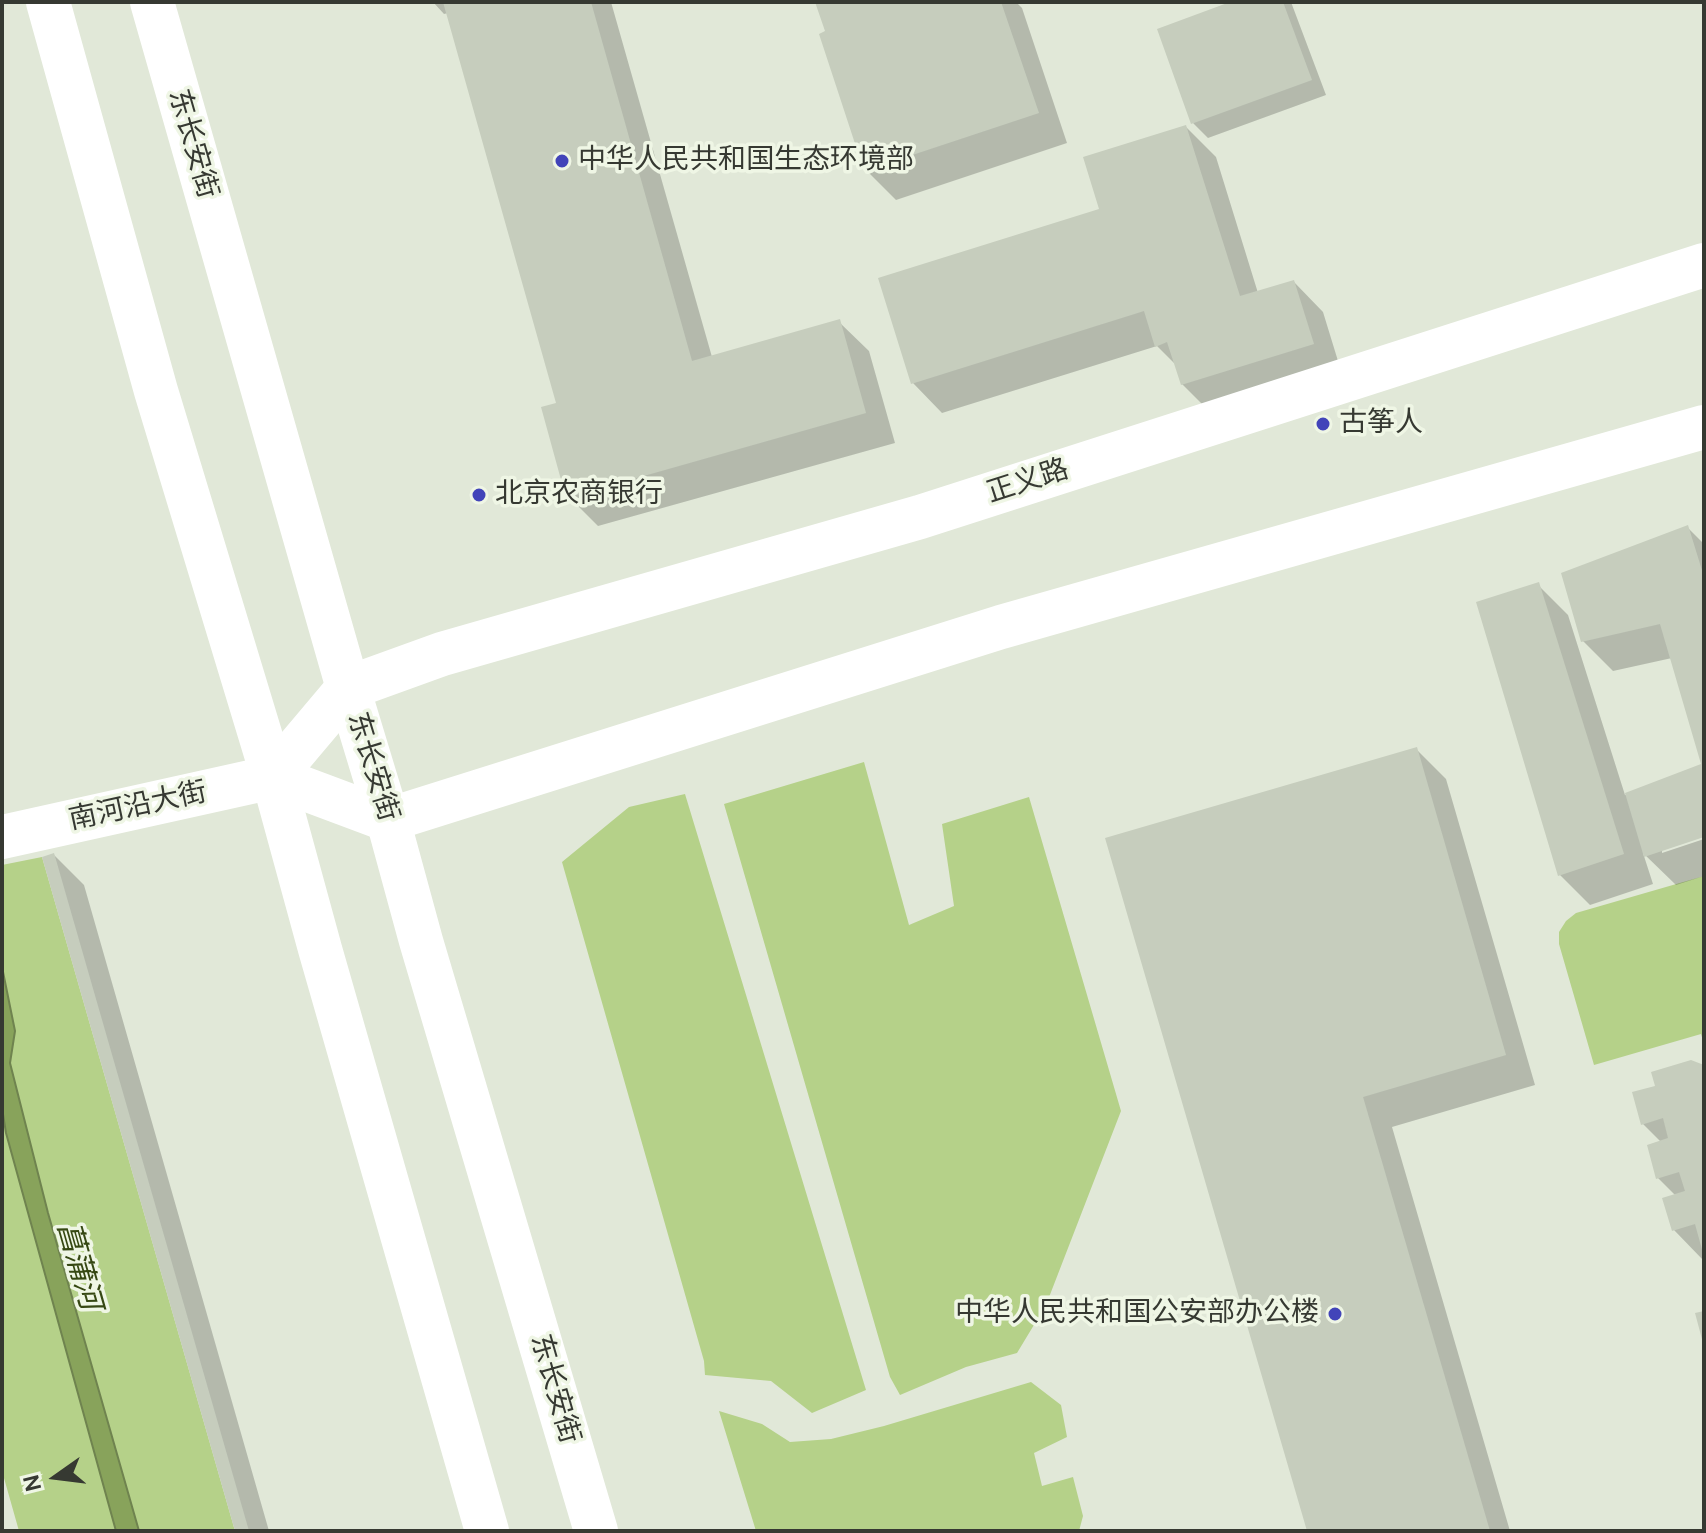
<!DOCTYPE html>
<meta charset="utf-8">
<style>
body{margin:0}
#map{position:relative;width:1706px;height:1533px;overflow:hidden;background:#e1e8d8;font-family:"DM Sans",sans-serif}
canvas{display:block}
.frame{position:absolute;inset:0;border:4px solid #363932;pointer-events:none}
.north{position:absolute;left:16px;top:1437px;width:80px;height:80px;-webkit-text-stroke:6px #eff6e5;paint-order:stroke;rotate:256deg;font-size:22px;font-weight:700;line-height:32px;text-align:center;color:#363932}
.north::after{content:'';display:block;margin:auto;width:28px;height:36px;background:#363932;clip-path:polygon(50% 0,100% 100%,50% 72%,0 100%)}
</style>
<div id="map">
<canvas width="1706" height="1533"></canvas>
<div class="frame"></div>
<div class="north">N</div>
</div>
<script>
const g = document.querySelector('canvas').getContext('2d');
g.lineJoin = 'round';
function paint(path, color) { g.fillStyle = color; g.fill(path, 'evenodd'); }
const toPath = rows => new Path2D(rows.map(r => 'M' + r).join(''));
function strokePath(path, color, width, dash) { g.strokeStyle = color; g.lineWidth = width; g.lineCap = dash ? 'butt' : 'round'; g.setLineDash(dash || []); g.stroke(path); }
function label(font, color, halo, rows, align = 'center') {
  g.font = font + ' "DM Sans","Noto Sans SC",sans-serif'; g.lineWidth = 7; g.setLineDash([]); g.textBaseline = 'middle'; g.strokeStyle = halo; g.fillStyle = color; for (const [text, x, y, turn = 0] of rows) {
    g.save(); g.translate(x, y); g.rotate((+turn || 0) * Math.PI / 180); g.textAlign = isNaN(turn) ? turn : align; if (halo) g.strokeText(text, 0, 0); g.fillText(text, 0, 0); g.restore();
  }
}
paint(toPath([
 [864,762,909,925,954,906,942,824,1029,797,1121,1111,1046,1305,1017,1353,966,1367,900,1395,890,1377,724,804],
 [685,794,866,1390,812,1413,771,1381,705,1375,704,1361,562,862,629,807],
 [42,857,235,1531,19,1531,2,1471,2,865],
 [1704,876,1704,1044,1701,1034,1594,1065,1559,944,1559,932,1566,921,1576,913],
 [1031,1382,1061,1405,1067,1437,1034,1453,1042,1486,1073,1477,1083,1516,1079,1531,756,1531,719,1411,762,1424,790,1442,831,1439,884,1426]
]), '#b5d189');
const water = toPath([
 [2,967,15,1031,10,1063,48,1213,139,1531,116,1531,6,1133,2,1108,2,967]
]);
paint(water, '#88a35b');
strokePath(water, '#6f834f', 2);
paint(toPath([
 [433,2,611,2,712,357,839,322,869,351,895,443,598,526,568,496,559,404,448,13,444,14],
 [817,2,1016,2,1022,8,1067,143,896,200,866,170],
 [1236,2,1291,2,1326,95,1208,138,1193,123],
 [1186,127,1216,157,1258,293,1294,282,1323,312,1342,374,1212,414,1182,384,1176,365,1157,346,942,413,913,383,1102,211],
 [1687,527,1704,544,1704,835,1662,849,1662,853,1704,839,1704,876,1676,885,1643,853,1653,884,1590,905,1560,875,1538,585,1568,615,1625,795,1703,765,1672,658,1613,671,1583,641],
 [1416,749,1446,779,1535,1085,1392,1127,1510,1531,1309,1531,1108,840],
 [54,855,84,885,269,1531,238,1531],
 [1691,1062,1704,1068,1703,1260,1674,1230,1676,1196,1658,1178,1661,1142,1643,1124,1657,1087]
]), '#0003');
paint(toPath([
 [443,2,591,2,692,361,840,319,866,413,566,498,541,407,556,403],
 [815,2,1001,2,1039,113,864,171,819,34,825,31],
 [1230,2,1283,2,1312,80,1191,124,1157,29],
 [1186,125,1240,296,1294,280,1314,344,1181,385,1167,342,1155,347,1144,311,911,384,878,278,1099,209,1083,157],
 [1688,525,1704,577,1704,837,1644,857,1625,793,1701,764,1660,624,1581,642,1561,573],
 [1539,582,1624,854,1558,876,1476,602],
 [1417,747,1506,1055,1363,1097,1490,1531,1307,1531,1105,838],
 [54,853,249,1531,235,1531,42,857],
 [1691,1060,1704,1065,1703,1253,1695,1224,1672,1231,1662,1198,1685,1191,1679,1172,1656,1179,1647,1145,1668,1138,1663,1118,1641,1125,1632,1092,1655,1086,1651,1072],
 [1704,1311,1704,1343,1703,1343,1695,1313]
]), '#c6cdbd');
strokePath(toPath([
 [1704,265,920,517,442,654,348,688,273,777,388,820,1001,627,1704,427]
]), '#fff', 44);
strokePath(toPath([
 [348,688,388,820],
 [2,837,273,777]
]), '#fff', 44);
strokePath(toPath([
 [48,2,156,391,273,777,320,949,487,1531],
 [152,2,348,688],
 [388,820,421,941,596,1531]
]), '#fff', 44);
for (const [x, y, r, color] of [
 [562,161,8,"#4244b9"],
 [1323,424,8,"#4244b9"],
 [479,495,8,"#4244b9"],
 [1335,1314,8,"#4244b9"]
]) { const dot = new Path2D(); dot.arc(x, y, r, 0, 2 * Math.PI); g.fillStyle = color; g.fill(dot); strokePath(dot, '#eff6e5', 3); }
label('28px', '#363932', '#eff6e5', [
 ["东长安街",192,144,74],
 ["正义路",1028,482,-18],
 ["东长安街",372,767,73],
 ["南河沿大街",138,807,-12],
 ["东长安街",554,1389,74]
]);
label('28px', '#363932', '#eff6e5', [
 ["中华人民共和国生态环境部",578,161],
 ["古筝人",1339,424],
 ["北京农商银行",495,495],
 ["中华人民共和国公安部办公楼",1319,1314,"right"]
], 'left');
label('italic 30px', '#364813', '#eff6e5', [
 ["菖蒲河",78,1266,74]
]);
</script>
